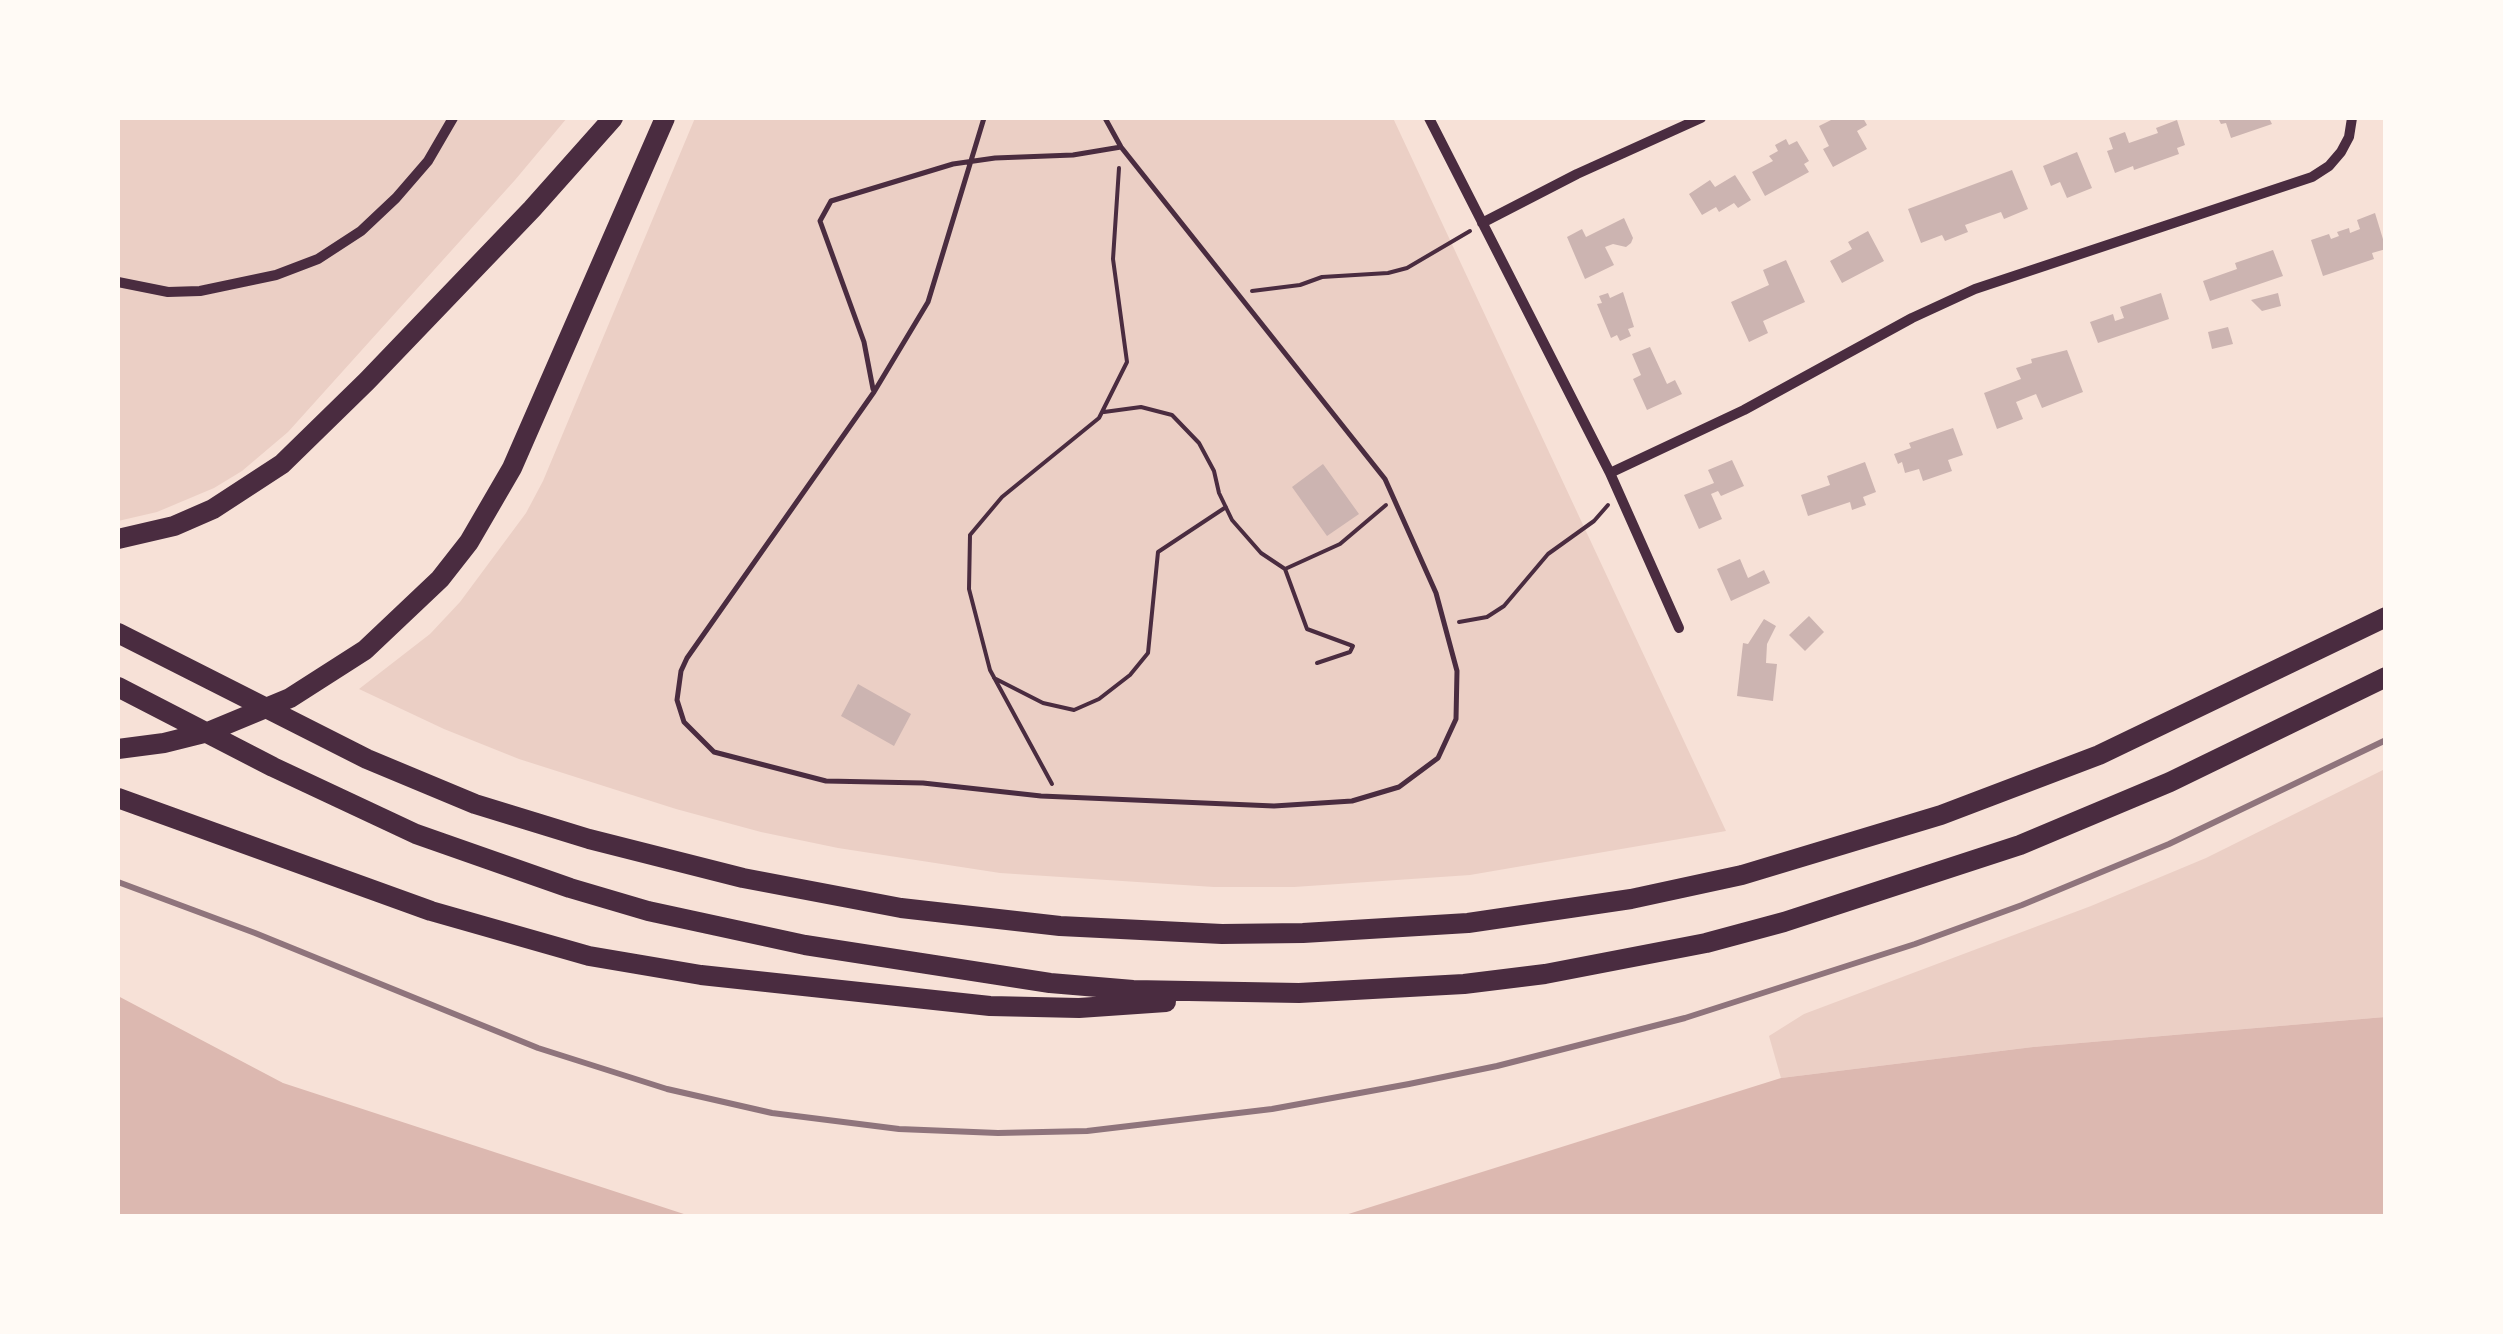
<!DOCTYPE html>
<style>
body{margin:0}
#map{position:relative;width:2503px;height:1334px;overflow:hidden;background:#f7e1d7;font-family:"Open Sans",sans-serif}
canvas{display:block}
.frame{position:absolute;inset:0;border:120px solid #fffaf5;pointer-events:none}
</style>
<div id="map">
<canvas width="2503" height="1334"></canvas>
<div class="frame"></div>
</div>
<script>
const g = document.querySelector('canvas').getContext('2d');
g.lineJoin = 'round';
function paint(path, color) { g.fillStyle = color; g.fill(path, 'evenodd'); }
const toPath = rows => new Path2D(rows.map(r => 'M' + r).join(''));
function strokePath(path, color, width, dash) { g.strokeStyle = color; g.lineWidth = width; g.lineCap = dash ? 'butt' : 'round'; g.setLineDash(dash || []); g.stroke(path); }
paint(toPath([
 [118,118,567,118,515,180,288,432,242,471,214,488,157,512,118,521],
 [695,118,1393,118,1726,831,1470,875,1294,887,1214,887,1000,873,838,848,761,832,676,809,519,759,444,729,359,689,430,634,460,602,526,513,543,481],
 [2385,769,2385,1017,2033,1047,1781,1078,1769,1036,1804,1014,2091,906,2206,858]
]), '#ebcfc5');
paint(toPath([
 [118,996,283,1083,690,1216,118,1216],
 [2385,1017,2385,1216,1342,1216,1781,1078,2033,1047]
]), '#dcb8b0');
paint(toPath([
 [1835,118,1863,118,1867,125,1857,131,1867,149,1833,167,1823,149,1829,146,1819,126],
 [2218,118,2269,118,2272,124,2231,138,2226,123,2221,124],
 [2177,120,2185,145,2177,148,2179,154,2134,170,2133,166,2115,173,2107,151,2113,149,2109,138,2125,132,2129,143,2158,133,2156,128],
 [1786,139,1789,145,1797,141,1809,161,1804,164,1809,172,1765,196,1752,172,1773,161,1769,156,1778,151,1775,145],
 [2077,152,2092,188,2067,198,2060,182,2051,186,2043,166],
 [2012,170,2028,209,2004,219,2001,212,1965,225,1968,232,1945,241,1942,235,1921,243,1908,209],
 [1735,175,1751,200,1738,208,1734,203,1719,212,1716,207,1702,215,1689,194,1710,180,1715,187],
 [2375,213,2386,249,2372,253,2374,259,2323,276,2311,240,2329,234,2331,239,2339,236,2337,232,2349,228,2350,233,2360,229,2357,220],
 [1624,218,1633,238,1631,243,1626,247,1613,244,1605,247,1614,265,1585,279,1567,237,1582,229,1586,237],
 [1868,231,1884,261,1842,283,1830,261,1852,249,1848,242],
 [2273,250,2283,276,2210,301,2203,281,2237,269,2235,263],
 [1786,260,1805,302,1763,321,1768,333,1749,342,1731,302,1769,285,1763,270],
 [1623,292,1634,327,1628,329,1631,336,1620,341,1617,335,1611,338,1597,304,1602,303,1599,296,1608,293,1610,298],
 [2161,293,2169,319,2098,343,2090,322,2113,314,2115,321,2124,318,2120,307],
 [2278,293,2281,306,2262,311,2251,300],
 [2228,327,2233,344,2212,349,2208,332],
 [1650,347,1667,384,1675,380,1682,394,1647,410,1633,379,1641,375,1632,354],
 [2067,350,2083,392,2042,408,2036,394,2016,402,2023,419,1997,429,1984,393,2021,379,2016,368,2032,363,2031,359],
 [1953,428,1963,455,1948,460,1952,471,1923,481,1919,469,1905,473,1902,462,1898,464,1894,454,1911,448,1909,443],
 [1732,460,1744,486,1721,496,1718,491,1711,494,1722,519,1699,529,1684,495,1714,483,1708,470],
 [1865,462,1876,492,1863,497,1866,505,1852,510,1850,502,1808,516,1801,495,1830,485,1827,476],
 [1323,464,1359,514,1327,536,1292,487],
 [1740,559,1748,578,1764,570,1770,583,1731,601,1717,569],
 [1809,616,1824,632,1805,651,1789,635],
 [1764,619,1776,626,1767,644,1766,663,1777,664,1773,701,1737,696,1743,643,1748,644],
 [858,684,911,714,894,746,841,716]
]), '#ccb4b1');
strokePath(toPath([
 [1252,291,1300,285,1322,277,1388,273,1407,268,1470,231],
 [1104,412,1141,407,1172,415,1199,443,1214,471,1219,493,1232,520,1261,553,1285,569],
 [1459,622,1487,617,1504,606,1548,554,1594,521,1608,505],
 [1317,663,1350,652,1353,646,1307,629,1285,569,1340,544,1386,505],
 [994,678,1043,703,1074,710,1099,699,1130,675,1148,653,1158,552,1226,507],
 [1052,784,990,670,969,589,970,535,1002,497,1099,418,1127,362,1113,259,1119,168]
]), '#4a2c40', 4);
strokePath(toPath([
 [984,118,928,302,874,392,687,658,681,671,677,700,684,722,714,752,826,781,923,783,1041,796,1274,806,1352,801,1399,787,1438,758,1456,719,1457,671,1436,593,1385,479,1121,147,1105,118],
 [873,389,864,342,820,221,831,201,953,164,995,158,1073,155,1121,147]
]), '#4a2c40', 5);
strokePath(toPath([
 [1429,118,1610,473,1679,628],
 [1482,223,1577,174,1701,118],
 [118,282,168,292,200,291,276,275,318,259,361,231,396,198,428,161,453,118],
 [1610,473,1744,410,1912,318,1975,289,2312,177,2329,166,2341,152,2349,137,2352,118]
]), '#4a2c40', 10);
strokePath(toPath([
 [118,539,174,526,213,509,282,464,367,381,532,209,613,118],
 [118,633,367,759,475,804,589,839,743,878,901,908,1060,926,1222,934,1303,933,1468,923,1631,899,1742,875,1941,815,2099,755,2386,617],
 [118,687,273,767,416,834,570,888,648,911,805,945,1050,983,1133,990,1299,993,1464,984,1545,974,1706,943,1784,922,2020,845,2170,782,2386,677],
 [118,749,164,743,208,732,290,698,365,650,440,579,469,542,512,468,665,118],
 [118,798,431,911,589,956,701,975,990,1006,1079,1008,1166,1002]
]), '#4a2c40', 20);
strokePath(toPath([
 [118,882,255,933,538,1048,667,1089,772,1113,899,1129,998,1133,1087,1131,1272,1109,1409,1084,1497,1066,1685,1018,1915,944,2022,905,2169,844,2386,740]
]), '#8f747c', 6);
</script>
